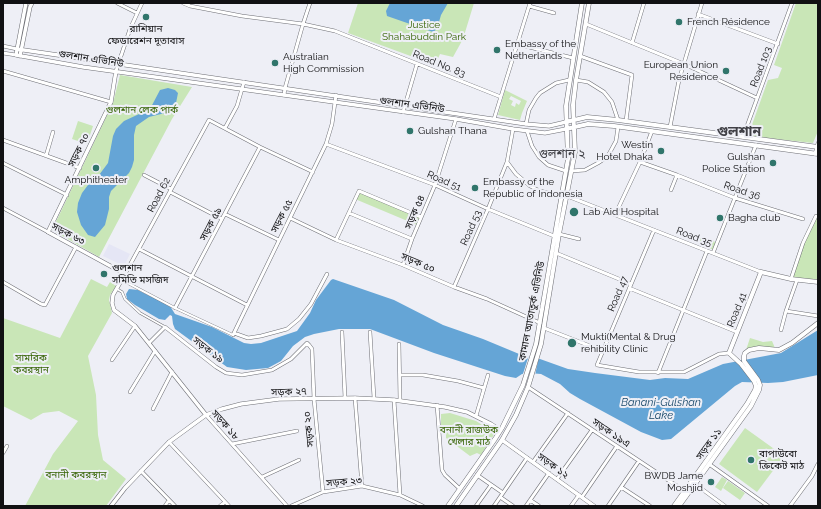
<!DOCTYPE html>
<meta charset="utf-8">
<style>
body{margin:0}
#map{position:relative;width:821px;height:509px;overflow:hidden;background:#eeeff6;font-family:Raleway,sans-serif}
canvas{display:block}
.frame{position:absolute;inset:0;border:4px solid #111113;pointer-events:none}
</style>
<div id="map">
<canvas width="821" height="509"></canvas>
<div class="frame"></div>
</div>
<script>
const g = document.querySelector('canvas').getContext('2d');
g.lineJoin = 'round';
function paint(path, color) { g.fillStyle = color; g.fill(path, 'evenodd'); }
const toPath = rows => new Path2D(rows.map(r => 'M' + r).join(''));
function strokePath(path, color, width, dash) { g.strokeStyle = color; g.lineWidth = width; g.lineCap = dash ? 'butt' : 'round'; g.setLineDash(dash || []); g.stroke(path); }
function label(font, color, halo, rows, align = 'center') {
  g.font = font + ' Raleway,"Noto Sans Bengali",sans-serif'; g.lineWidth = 4; g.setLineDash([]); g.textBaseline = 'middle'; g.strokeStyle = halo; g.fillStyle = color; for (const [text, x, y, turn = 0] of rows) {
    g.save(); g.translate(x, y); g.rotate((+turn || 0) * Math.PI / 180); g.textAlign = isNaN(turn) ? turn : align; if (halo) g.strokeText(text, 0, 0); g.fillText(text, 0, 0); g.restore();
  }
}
paint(toPath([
 [109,244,130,254,124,266,103,256]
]), '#e5e6f5');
paint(toPath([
 [358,3,474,3,463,39,453,57,440,54,435,65,348,33],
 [796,3,818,3,818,131,813,143,748,136,768,80,778,78,782,68,774,65],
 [120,75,192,87,172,119,99,257,52,230,113,103],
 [505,90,527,101,522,113,520,120,498,115],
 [511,96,521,101,519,105,516,103,515,107,511,105,513,101,509,99],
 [78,121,93,126,87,144,72,139],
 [359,191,421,217,417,225,355,199],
 [818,214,818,283,791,280,804,243],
 [700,238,709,238,714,241,716,244,714,250,700,245],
 [91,279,107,287,110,282,116,286,110,295,109,300,112,313,88,356,96,395,98,435,103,460,126,479,106,506,25,506,53,454,78,421,59,411,43,413,31,420,3,406,3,318,60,338],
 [750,338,763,342,772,341,775,348,759,347,745,353],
 [450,413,476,421,495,433,481,455,477,453,470,456,446,438,446,432,441,433,441,414],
 [745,428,784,456,757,492,719,464],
 [722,477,727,480,721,491,715,487],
 [728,481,745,493,740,500,723,488]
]), '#c9e6b7');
paint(toPath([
 [390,3,448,3,441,15,437,29,433,32,387,16,386,11],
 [168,88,175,90,178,93,176,103,170,110,165,113,149,117,136,126,134,135,134,160,132,167,129,173,111,191,109,197,109,209,105,225,95,237,88,235,81,225,77,212,78,203,82,193,91,181,99,175,108,163,113,136,116,129,124,121,150,109,160,90],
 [333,279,394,300,443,325,483,339,524,356,540,359,568,369,595,373,650,380,665,378,688,379,723,364,781,353,818,330,818,375,783,382,768,383,742,382,735,386,671,439,662,440,641,432,580,399,570,393,560,384,541,374,529,373,522,374,516,378,505,376,434,353,370,329,339,329,314,334,305,337,293,346,281,361,268,368,246,370,227,367,175,329,173,324,172,316,170,315,165,320,159,319,135,305,127,299,126,294,129,289,138,290,170,306,175,314,212,327,244,343,251,344,261,343,297,331,310,313,316,300,331,280]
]), '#65a5d6');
paint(toPath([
 [529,355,539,357,535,375,522,377]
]), '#eeeff6');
const pedestrian = toPath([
 [122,280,175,308,233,335],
 [117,289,122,292,125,299,140,313,165,327]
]);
const minor = toPath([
 [117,3,137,13],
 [183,3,190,6,242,16,303,24,335,31,501,97],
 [529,6,554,13],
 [698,14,778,44],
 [586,24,684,64,757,98],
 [632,43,644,3],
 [517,44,573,58],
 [3,46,17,49],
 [3,53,16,55],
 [580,56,632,75,626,121],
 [3,71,111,102],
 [116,71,130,29,142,3],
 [576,80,588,82,604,92,612,102,618,120],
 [284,95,285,88,303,24,310,3],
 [403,112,417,64],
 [494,119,530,3],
 [526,124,529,110,536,98,540,93,556,83,569,80],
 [670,127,679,80,702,3],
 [225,128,237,106,244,82],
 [527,131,532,146,539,157,548,165,566,171],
 [743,137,792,3],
 [3,140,80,168],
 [326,144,435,185,488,209,554,236],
 [815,154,818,143],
 [46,156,53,132],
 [507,162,516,174,530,186,540,191,561,196],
 [640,162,677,175,735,198,803,219],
 [3,163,67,195],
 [571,171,585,170,598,163,604,159,609,154,616,141,618,127],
 [144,175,171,189],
 [671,190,677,175],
 [170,192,222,219],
 [567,196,761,272],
 [3,208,48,232],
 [349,213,412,239],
 [225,214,279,240],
 [615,215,640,162,652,131],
 [290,218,336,240,403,265,454,287,487,299,540,323],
 [654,230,597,365,639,372,684,372,719,354,729,353],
 [559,234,579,239],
 [336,240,359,191,421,217],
 [139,249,247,305],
 [556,253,631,284],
 [713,253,756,145],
 [403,265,412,239,435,185,456,119],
 [125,274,209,120,260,147,313,172],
 [791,279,803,243,816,216],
 [3,282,41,304,45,305,76,247],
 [454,287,488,209,507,162,513,129],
 [629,288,737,332],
 [175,308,260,147],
 [786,311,818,316],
 [544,328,603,351],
 [781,330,786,311,797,280],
 [342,332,345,398],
 [370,332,374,398],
 [234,333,248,338,261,336,287,329,299,319,311,304,327,274],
 [233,335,326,144,332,124,336,95],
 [149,343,165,327,216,367,226,373,242,375,272,370,291,359,307,343,309,345,312,349,314,399,323,492],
 [399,344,400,400],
 [112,360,135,326],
 [658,373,707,251],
 [400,375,423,375,458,381,484,388],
 [528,387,686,492],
 [130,392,155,351],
 [355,398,362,486],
 [394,400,400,495],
 [437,405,442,470,445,475,460,489],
 [153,409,172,372],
 [206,415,287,506],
 [476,416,488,375],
 [169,442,229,506],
 [232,444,297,431],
 [3,453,7,446],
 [533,462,568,413],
 [709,464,768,506],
 [141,471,175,506],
 [477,475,503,493],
 [262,477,299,460],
 [557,479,592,430],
 [695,484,725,506],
 [621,487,650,506],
 [500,497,513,506],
 [582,497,617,446],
 [530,500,539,506],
 [165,506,169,500],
 [220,506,225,502],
 [291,506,323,492,362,486,400,495,423,506],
 [476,506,491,485],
 [494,506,527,458],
 [526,506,549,473],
 [571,506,579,495],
 [608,506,639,461],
 [790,506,812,476,818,464]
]);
const tertiary = toPath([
 [26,3,16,55,83,67,456,119,513,129,545,133,566,129],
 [17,49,526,124,549,126,566,122],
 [20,56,30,7,32,3],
 [116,71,111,102,48,232,125,274,113,295,112,303,114,310,135,326,206,415],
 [502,440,594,506],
 [111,506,125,488,169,442,206,415,222,409,241,404,279,399,355,398,394,400,445,407,467,412,491,424,500,430]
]);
const secondary = toPath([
 [566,122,587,117,618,120,818,147],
 [566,129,588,124,614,126,818,154],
 [448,506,495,439,502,428,523,385,536,344,568,159,566,106,582,3],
 [456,506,502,440,516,415,528,387,541,344,559,234,575,152,573,105,576,80,589,3],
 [674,506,747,404,755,390,756,386,754,381,741,364,729,353,761,272,791,279,818,282],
 [679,506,751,406,759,390,760,385,758,380,744,361,744,356,745,353,749,350,759,348,779,350,792,343,818,323]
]);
strokePath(pedestrian, '#6e6f75', 3);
strokePath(minor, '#6e6f75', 4);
strokePath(tertiary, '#6e6f75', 4.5);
strokePath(secondary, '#6e6f75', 5);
strokePath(pedestrian, '#fff', 2);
strokePath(minor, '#fff', 3);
strokePath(tertiary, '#fff', 3.5);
strokePath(secondary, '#fff', 4);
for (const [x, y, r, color] of [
 [146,17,4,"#30756b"],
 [679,22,4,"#30756b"],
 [497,50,4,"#30756b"],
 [275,63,4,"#30756b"],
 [726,71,4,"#30756b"],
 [410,131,4,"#30756b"],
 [661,151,4,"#30756b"],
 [773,163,4,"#30756b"],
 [96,168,4,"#30756b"],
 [475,188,4,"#30756b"],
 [574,212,5,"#30756b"],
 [720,218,4,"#30756b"],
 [104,274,4,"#30756b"],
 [572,343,5,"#30756b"],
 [751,460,4,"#30756b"],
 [711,482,4,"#30756b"]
]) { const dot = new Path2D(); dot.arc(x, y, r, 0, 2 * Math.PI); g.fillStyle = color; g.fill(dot); strokePath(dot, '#eeeff6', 1.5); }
label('10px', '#111113', '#eeeff6', [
 ["French Résidence",687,22],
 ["রাশিয়ান",146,29,"center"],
 ["ফেডারেশন দূতাবাস",146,41,"center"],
 ["Embassy of the",505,44],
 ["Netherlands",505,56],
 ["Australian",283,57],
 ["High Commission",283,69],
 ["European Union",718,65,"right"],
 ["Residence",718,77,"right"],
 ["Gulshan Thana",418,131],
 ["Westin",653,145,"right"],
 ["Hotel Dhaka",653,157,"right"],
 ["Gulshan",765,157,"right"],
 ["Police Station",765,169,"right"],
 ["Amphitheater",96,180,"center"],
 ["Embassy of the",483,182],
 ["Republic of Indonesia",483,194],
 ["Lab Aid Hospital",583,212],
 ["Bagha club",728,218],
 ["গুলশান",112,268],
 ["সমিতি মসজিদ",112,280],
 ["Mukti(Mental & Drug",581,337],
 ["rehibility Clinic",581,349],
 ["বাপাউবো",759,454],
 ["ক্রিকেট মাঠ",759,466],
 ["BWDB Jame",703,476,"right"],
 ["Moshjid",703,488,"right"]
], 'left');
label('10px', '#366404', '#eeeff6', [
 ["Justice",424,25],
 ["Shahabuddin Park",424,37],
 ["গুলশান লেক পার্ক",142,110],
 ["সামরিক",31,358],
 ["কবরস্থান",31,370],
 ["বনানী রাজউক",469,430],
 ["খেলার মাঠ",469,442],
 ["বনানী কবরস্থান",76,475]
]);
label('10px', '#111113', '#eeeff6', [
 ["গুলশান এভিনিউ",91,59,9],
 ["Road No. 83",439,64,22],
 ["Road 103",761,67,-69],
 ["গুলশান এভিনিউ",412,105,8],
 ["সড়ক ৭০",79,150,-64],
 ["Road 51",444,181,23],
 ["Road 36",742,191,19],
 ["Road 62",159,195,-62],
 ["সড়ক ৫৪",415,212,-67],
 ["সড়ক ৫৫",282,216,-63],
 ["সড়ক ৫৯",211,224,-62],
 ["Road 53",471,228,-66],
 ["সড়ক ৬৩",68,234,28],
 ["Road 35",694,237,21],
 ["সড়ক ৫০",418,263,23],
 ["Road 47",618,294,-67],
 ["Road 41",737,310,-68],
 ["কামাল আতাতুর্ক এভিনিউ",532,311,-79],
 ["সড়ক ১৯",208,350,37],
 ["সড়ক ২৭",289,392,-2],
 ["সড়ক ১৮",225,425,48],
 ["সড়ক ২০",309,429,-96],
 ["সড়ক ১৯এ",611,433,34],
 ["সড়ক ১১",709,444,-54],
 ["সড়ক ১২",553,466,36],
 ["সড়ক ২৩",344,482,-5]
]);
label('italic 11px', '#164668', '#eeeff6', [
 ["Banani-Gulshan",661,403],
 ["Lake",661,416]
]);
label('12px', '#404046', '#eeeff6', [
 ["গুলশান ২",562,154]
]);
label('bold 14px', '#404046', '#eeeff6', [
 ["গুলশান",739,132]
]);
</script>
